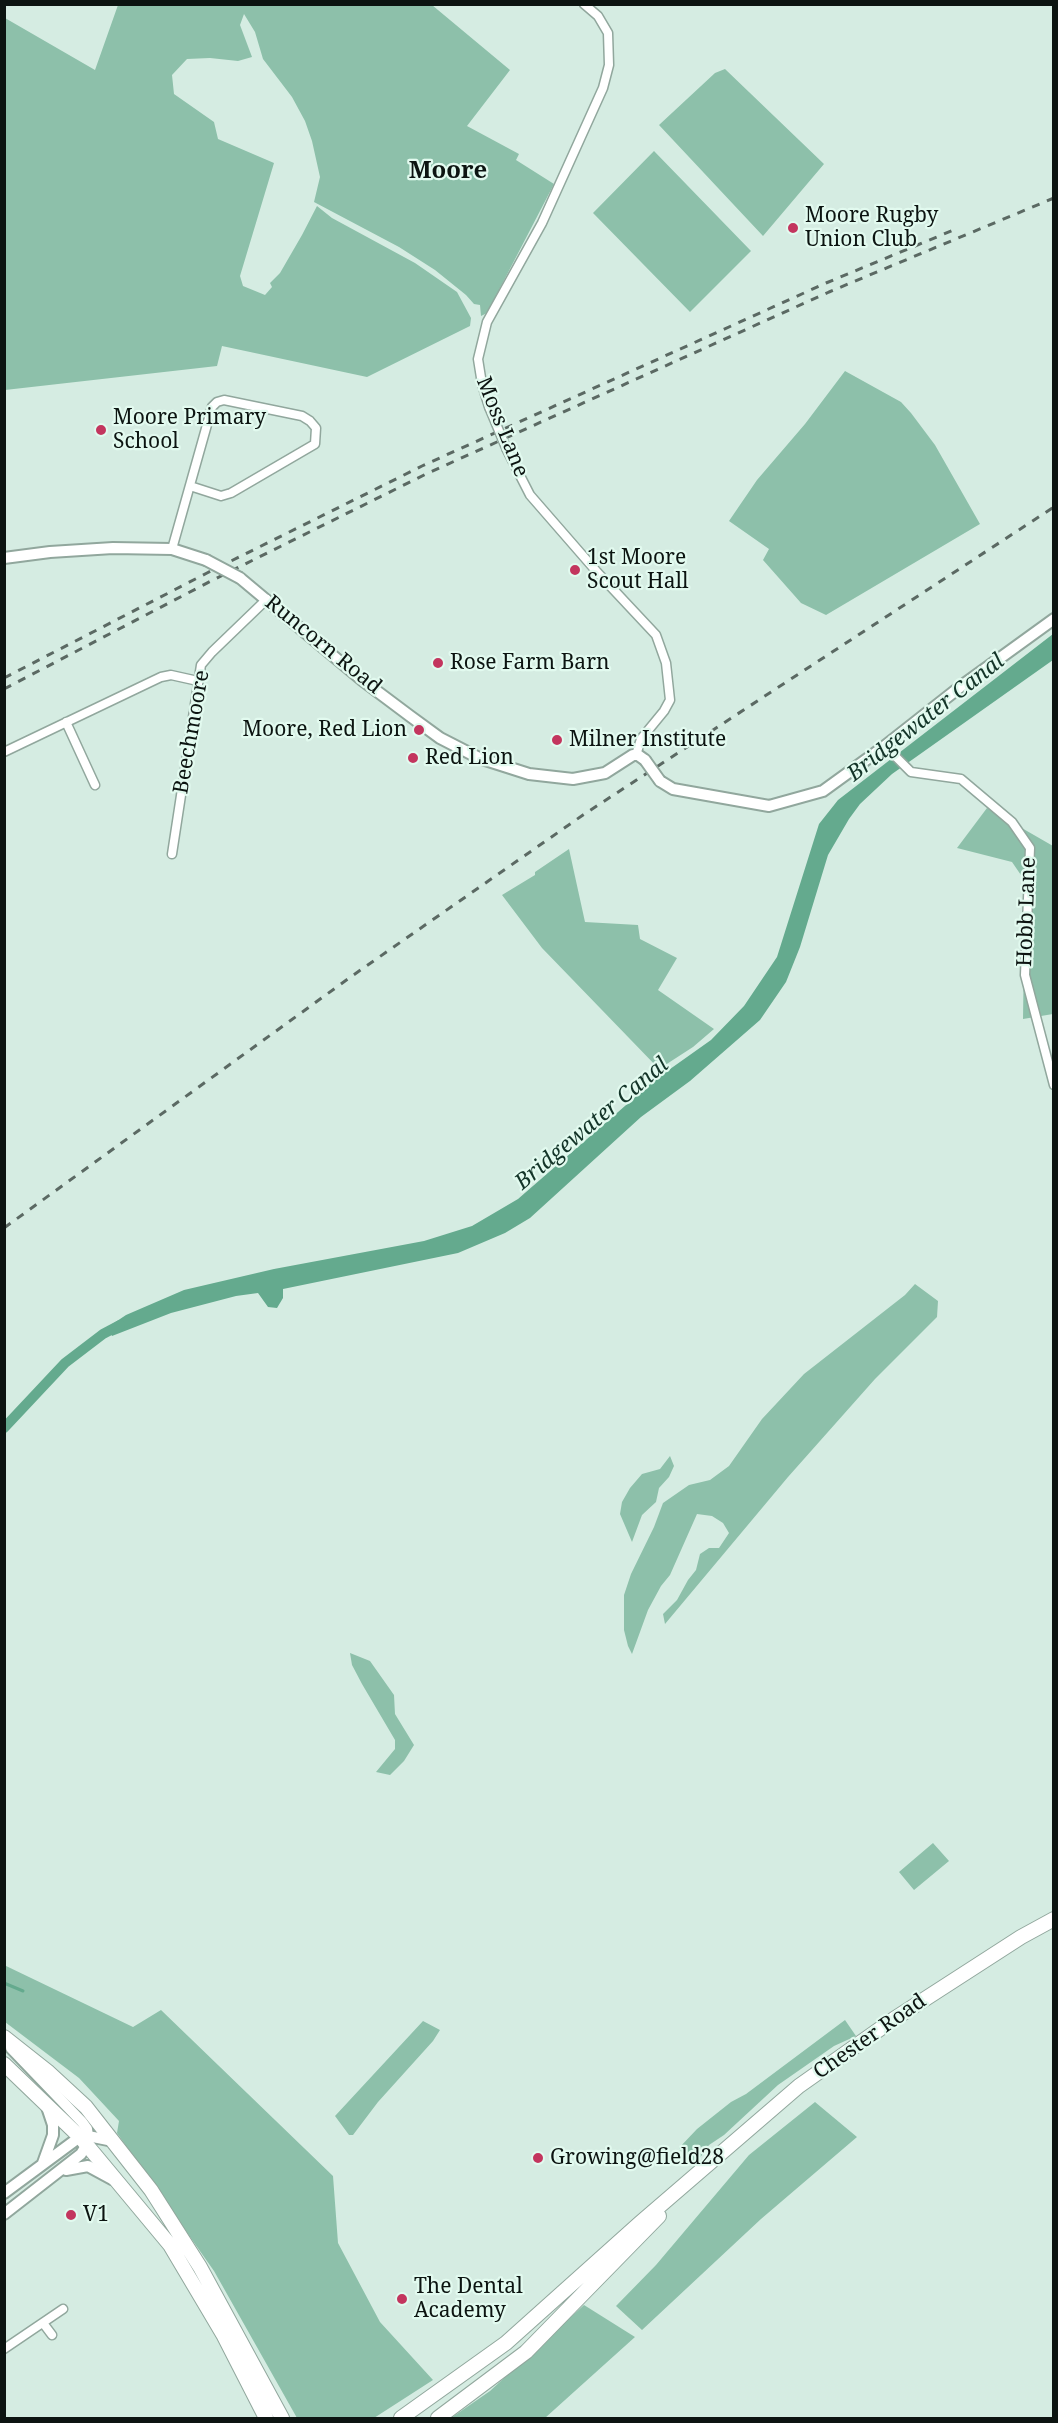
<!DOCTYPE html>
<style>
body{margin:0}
#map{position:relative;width:1058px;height:2423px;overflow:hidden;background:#d5ece2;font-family:"Noto Serif",serif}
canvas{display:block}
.frame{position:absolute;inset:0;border:6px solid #0c1411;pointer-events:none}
</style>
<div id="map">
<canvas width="1058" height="2423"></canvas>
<div class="frame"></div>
</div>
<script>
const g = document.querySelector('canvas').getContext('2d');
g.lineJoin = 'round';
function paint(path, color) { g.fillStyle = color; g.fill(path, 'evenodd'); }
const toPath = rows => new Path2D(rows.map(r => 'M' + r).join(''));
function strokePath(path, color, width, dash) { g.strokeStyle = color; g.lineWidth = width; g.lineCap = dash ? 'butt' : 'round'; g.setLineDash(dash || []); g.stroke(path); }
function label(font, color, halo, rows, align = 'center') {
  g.font = font + ' "Noto Serif",serif'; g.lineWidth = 4.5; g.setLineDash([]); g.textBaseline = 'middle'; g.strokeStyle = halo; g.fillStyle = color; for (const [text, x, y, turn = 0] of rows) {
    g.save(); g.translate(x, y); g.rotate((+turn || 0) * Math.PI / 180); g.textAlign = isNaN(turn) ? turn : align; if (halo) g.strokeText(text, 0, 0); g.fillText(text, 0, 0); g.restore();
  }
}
paint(toPath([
 [118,5,432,5,510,70,467,126,519,154,516,160,554,184,487,313,481,316,480,305,474,304,466,295,435,270,399,247,314,202,320,177,312,141,305,121,292,97,263,59,255,32,244,14,240,25,252,57,238,61,210,58,187,59,172,75,174,94,214,122,218,139,274,163,240,276,243,286,265,295,272,287,270,283,280,273,302,235,317,206,332,218,415,263,457,292,471,318,470,326,367,377,222,346,217,366,5,390,5,18,95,70],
 [725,69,824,164,763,236,659,125,715,73],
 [654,151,751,251,690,312,593,213],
 [845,371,901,402,911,413,935,445,980,524,826,615,801,603,763,560,769,549,729,521,757,480,805,424],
 [987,808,1053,846,1053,1014,1023,1019,1025,881,1012,862,957,848],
 [569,849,585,922,638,925,640,939,677,958,658,990,714,1029,693,1047,659,1069,542,948,502,895,535,875,535,872],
 [915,1284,938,1301,937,1317,875,1379,788,1477,665,1624,663,1614,677,1600,688,1580,696,1570,700,1554,709,1548,719,1548,729,1533,723,1523,712,1516,697,1514,670,1575,661,1586,648,1610,632,1654,628,1646,624,1630,624,1595,631,1574,654,1527,663,1503,689,1485,710,1480,729,1466,762,1419,804,1374,905,1295],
 [670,1456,674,1466,669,1477,659,1488,656,1502,642,1515,632,1542,620,1514,622,1502,630,1488,642,1474,660,1469],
 [350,1653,370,1661,394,1695,395,1714,414,1745,404,1761,390,1775,376,1772,395,1749,395,1740,362,1684,352,1665],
 [933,1843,949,1861,914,1890,899,1872],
 [4,1965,133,2027,161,2010,333,2176,338,2243,380,2322,433,2380,374,2418,297,2418,214,2271,117,2133,119,2121,79,2078,5,2022],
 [845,2020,856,2036,834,2046,778,2085,724,2135,709,2145,697,2162,688,2161,679,2148,697,2129,731,2102,746,2094],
 [423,2021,440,2030,433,2041,378,2102,353,2135,349,2135,335,2116],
 [815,2102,857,2137,761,2219,642,2330,616,2306,656,2265,749,2155],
 [584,2305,635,2337,545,2418,451,2418,490,2391]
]), '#8dc0aa');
paint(toPath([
 [1053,634,1053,660,892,774,860,804,849,819,828,855,800,947,786,982,760,1020,690,1081,641,1117,530,1218,505,1233,458,1253,283,1289,283,1298,277,1308,268,1307,258,1293,236,1296,171,1313,112,1336,108,1327,126,1315,184,1290,274,1269,424,1241,472,1226,518,1199,656,1079,711,1040,744,1006,777,957,819,824,838,800]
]), '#64aa8e');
strokePath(toPath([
 [4,1983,23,1991]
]), '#64aa8e', 3);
strokePath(toPath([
 [4,1428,65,1363,103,1334,120,1325]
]), '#64aa8e', 10);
const minor = toPath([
 [489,407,482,384,478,359,487,322,542,223,603,88,609,65,608,33,598,16,584,4],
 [507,450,530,495,597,572,656,635,666,663,670,700,664,711,641,739,636,755],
 [172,549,212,407,217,402,224,400,302,416,310,421,316,428,315,444,231,493,221,496,190,486],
 [66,722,95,785],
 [885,746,911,772,961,779,1012,822,1030,848,1025,975,1054,1085],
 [4,752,161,677,171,675,198,681],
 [172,854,201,665,212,652,267,599],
 [43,2323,52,2335],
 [4,2349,63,2309]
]);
const tertiary = toPath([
 [4,558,50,552,113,548,172,549,206,560],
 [240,578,362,680,410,716,440,738,479,758,529,774,573,779,605,773,633,755,638,755,645,760],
 [660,781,673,789,769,806,823,791,885,746,960,687,1054,619],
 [43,2163,53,2135,53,2125,47,2107],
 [66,2170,88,2166,112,2179],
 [4,2193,77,2139,88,2136,113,2141],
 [4,2214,81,2154,87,2144,88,2136,87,2129,82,2122,11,2048]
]);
const primary = toPath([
 [4,2037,47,2071,86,2107,151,2190,200,2267,282,2418],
 [4,2064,81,2138,170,2245,224,2336,266,2418]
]);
const trunk = toPath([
 [401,2418,506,2343,640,2223,799,2086,894,2019,1021,1937,1054,1919],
 [438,2418,526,2352,659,2216]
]);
strokePath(minor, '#91a79d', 11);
strokePath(tertiary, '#91a79d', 14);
strokePath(primary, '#91a79d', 16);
strokePath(trunk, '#91a79d', 16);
strokePath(minor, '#fff', 8);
strokePath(tertiary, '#fff', 10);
strokePath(primary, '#fff', 14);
strokePath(trunk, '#fff', 14);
strokePath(toPath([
 [4,678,207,573,422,466,826,283,956,229],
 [4,689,211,581,426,474,829,292,1054,198],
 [4,1228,352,976,583,815,1054,507]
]), '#5b6963', 3, [8, 8]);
const minorBridge = toPath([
 [489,407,507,450]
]);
const tertiaryBridge = toPath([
 [206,560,240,578],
 [645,760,660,781]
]);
strokePath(minorBridge, '#91a79d', 11, []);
strokePath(tertiaryBridge, '#91a79d', 14, []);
strokePath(minorBridge, '#fff', 8);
strokePath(tertiaryBridge, '#fff', 10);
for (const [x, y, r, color] of [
 [793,228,6,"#c3355e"],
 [101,430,6,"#c3355e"],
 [575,570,6,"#c3355e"],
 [438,663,6,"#c3355e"],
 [419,730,6,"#c3355e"],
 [557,740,6,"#c3355e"],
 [413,758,6,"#c3355e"],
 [538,2158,6,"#c3355e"],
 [71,2215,6,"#c3355e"],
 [402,2299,6,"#c3355e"]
]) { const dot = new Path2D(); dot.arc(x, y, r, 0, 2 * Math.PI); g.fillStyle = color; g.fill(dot); strokePath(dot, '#e2faef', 2); }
label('21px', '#0c1411', '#e2faef', [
 ["Moore Rugby",805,216],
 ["Union Club",805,240],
 ["Moore Primary",113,418],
 ["School",113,442],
 ["1st Moore",587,558],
 ["Scout Hall",587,582],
 ["Rose Farm Barn",450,663],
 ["Moore, Red Lion",407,730,"right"],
 ["Milner Institute",569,740],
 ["Red Lion",425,758],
 ["Growing@field28",550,2158],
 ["V1",83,2215],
 ["The Dental",414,2287],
 ["Academy",414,2311]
], 'left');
label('21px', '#0c1411', '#e2faef', [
 ["Moss Lane",502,427,68],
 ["Runcorn Road",323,645,39],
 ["Beechmoore",192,732,-80],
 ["Hobb Lane",1027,912,-88],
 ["Chester Road",870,2037,-35]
]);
label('italic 22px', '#133428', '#e2faef', [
 ["Bridgewater Canal",926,718,-38],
 ["Bridgewater Canal",592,1124,-40]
]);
label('bold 24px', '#0c1411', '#e2faef', [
 ["Moore",448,171]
]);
</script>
